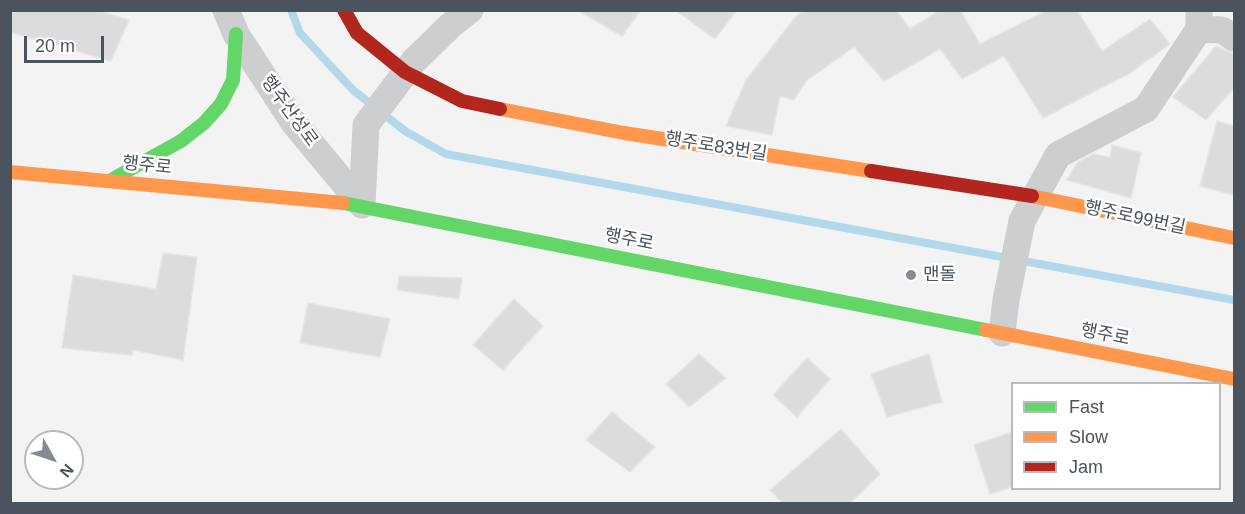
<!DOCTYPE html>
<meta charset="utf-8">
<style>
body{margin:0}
#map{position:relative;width:1245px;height:514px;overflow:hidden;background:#f3f3f3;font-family:Arial,sans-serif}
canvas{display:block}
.frame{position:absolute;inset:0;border:12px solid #4b535e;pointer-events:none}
.legend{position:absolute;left:1011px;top:382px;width:210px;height:108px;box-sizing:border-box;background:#fff;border:2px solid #b7babf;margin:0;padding:8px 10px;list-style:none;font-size:18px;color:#4b535e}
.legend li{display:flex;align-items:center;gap:12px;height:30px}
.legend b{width:30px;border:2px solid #b7babf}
.north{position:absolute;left:24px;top:430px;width:60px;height:60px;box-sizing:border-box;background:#fff;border:2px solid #b7babf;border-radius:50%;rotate:130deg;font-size:16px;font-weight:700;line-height:24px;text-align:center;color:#4b535e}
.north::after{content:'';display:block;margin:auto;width:21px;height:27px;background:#868b92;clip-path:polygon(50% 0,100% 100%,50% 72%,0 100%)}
.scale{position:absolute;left:24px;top:36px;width:80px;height:27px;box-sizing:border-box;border:3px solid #4b535e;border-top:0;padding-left:8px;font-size:18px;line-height:21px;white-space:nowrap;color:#4b535e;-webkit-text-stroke:4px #fff;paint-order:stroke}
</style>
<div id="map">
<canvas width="1245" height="514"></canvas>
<div class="frame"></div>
<ul class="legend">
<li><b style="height:8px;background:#63d668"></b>Fast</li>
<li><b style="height:8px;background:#ff974d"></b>Slow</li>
<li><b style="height:8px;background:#b3261e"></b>Jam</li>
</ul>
<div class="north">N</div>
<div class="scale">20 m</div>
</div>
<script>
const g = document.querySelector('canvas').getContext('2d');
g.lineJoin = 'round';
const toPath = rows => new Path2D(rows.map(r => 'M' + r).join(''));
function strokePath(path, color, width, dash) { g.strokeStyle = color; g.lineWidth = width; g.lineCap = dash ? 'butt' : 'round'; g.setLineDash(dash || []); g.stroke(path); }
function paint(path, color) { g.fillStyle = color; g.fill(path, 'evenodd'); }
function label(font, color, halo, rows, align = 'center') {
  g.font = font + ' Arial,"Noto Sans KR",sans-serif'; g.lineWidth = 5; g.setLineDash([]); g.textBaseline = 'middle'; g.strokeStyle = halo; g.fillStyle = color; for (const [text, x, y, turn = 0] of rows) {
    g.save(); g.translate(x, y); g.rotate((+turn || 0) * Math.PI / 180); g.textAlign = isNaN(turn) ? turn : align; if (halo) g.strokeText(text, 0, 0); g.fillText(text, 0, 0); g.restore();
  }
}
strokePath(toPath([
 [291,10,300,33,353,90,405,131,446,154,1234,300]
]), '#b3d8e9', 8);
const building = toPath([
 [10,10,97,10,129,20,111,61,10,32,10,10],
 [577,10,641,10,622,36,577,10],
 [675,10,737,10,715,39,675,10],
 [805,10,896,10,910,29,940,10,960,10,980,44,1048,10,1077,10,1102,51,1150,19,1170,44,1130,73,1043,118,1004,56,962,79,940,49,884,81,854,47,806,81,794,100,780,96,772,135,726,126,746,80,797,15,805,10],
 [1216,46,1234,54,1234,88,1206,120,1173,97,1216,46],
 [1217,121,1234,126,1234,195,1200,186,1217,121],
 [1112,145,1141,153,1131,198,1067,180,1077,163,1093,154,1110,157,1112,145],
 [163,253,197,257,183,360,133,350,132,355,62,348,73,275,156,289,163,253],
 [399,276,462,278,459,299,397,290,399,276],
 [514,299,543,326,503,370,473,345,514,299],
 [308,303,390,319,380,357,300,343,308,303],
 [699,354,726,378,689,407,666,384,699,354],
 [929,354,942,402,887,417,871,374,929,354],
 [807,358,830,379,797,417,773,395,807,358],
 [612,412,655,447,630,472,586,440,612,412],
 [841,429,880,474,849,504,783,504,770,490,841,429],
 [1012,432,1012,487,990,494,974,445,1012,432]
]);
paint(building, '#dcdcdd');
strokePath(building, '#e4e5e5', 1.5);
strokePath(toPath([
 [226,10,236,34,294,123,362,205],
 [1199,29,1222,30,1234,38],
 [362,205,366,125,414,61,451,25,470,10],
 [1002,333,1006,300,1022,221,1058,155,1146,109,1199,29,1199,10]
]), '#cdced0', 27);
strokePath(toPath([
 [111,180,181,141,204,123,221,104,233,80,236,34],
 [343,203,986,330]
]), '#63d668', 14);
strokePath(toPath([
 [500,109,624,133,871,171],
 [10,172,343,203],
 [1032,196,1234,238],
 [986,330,1234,379]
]), '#ff974d', 14);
strokePath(toPath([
 [344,10,357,33,405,72,462,101,500,109],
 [871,171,1032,196]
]), '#b3261e', 14);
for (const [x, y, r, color] of [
 [911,275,6,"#868b92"]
]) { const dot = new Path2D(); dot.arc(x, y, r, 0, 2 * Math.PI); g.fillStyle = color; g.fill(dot); strokePath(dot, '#fff', 2); }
label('18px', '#4b535e', '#fff', [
 ["행주산성로",289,111,54],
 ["행주로83번길",716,147,9],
 ["행주로",147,166,6],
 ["행주로99번길",1135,218,12],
 ["행주로",629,240,11],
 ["행주로",1105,335,11]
]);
label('18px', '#4b535e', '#fff', [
 ["맨돌",923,275]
], 'left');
</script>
